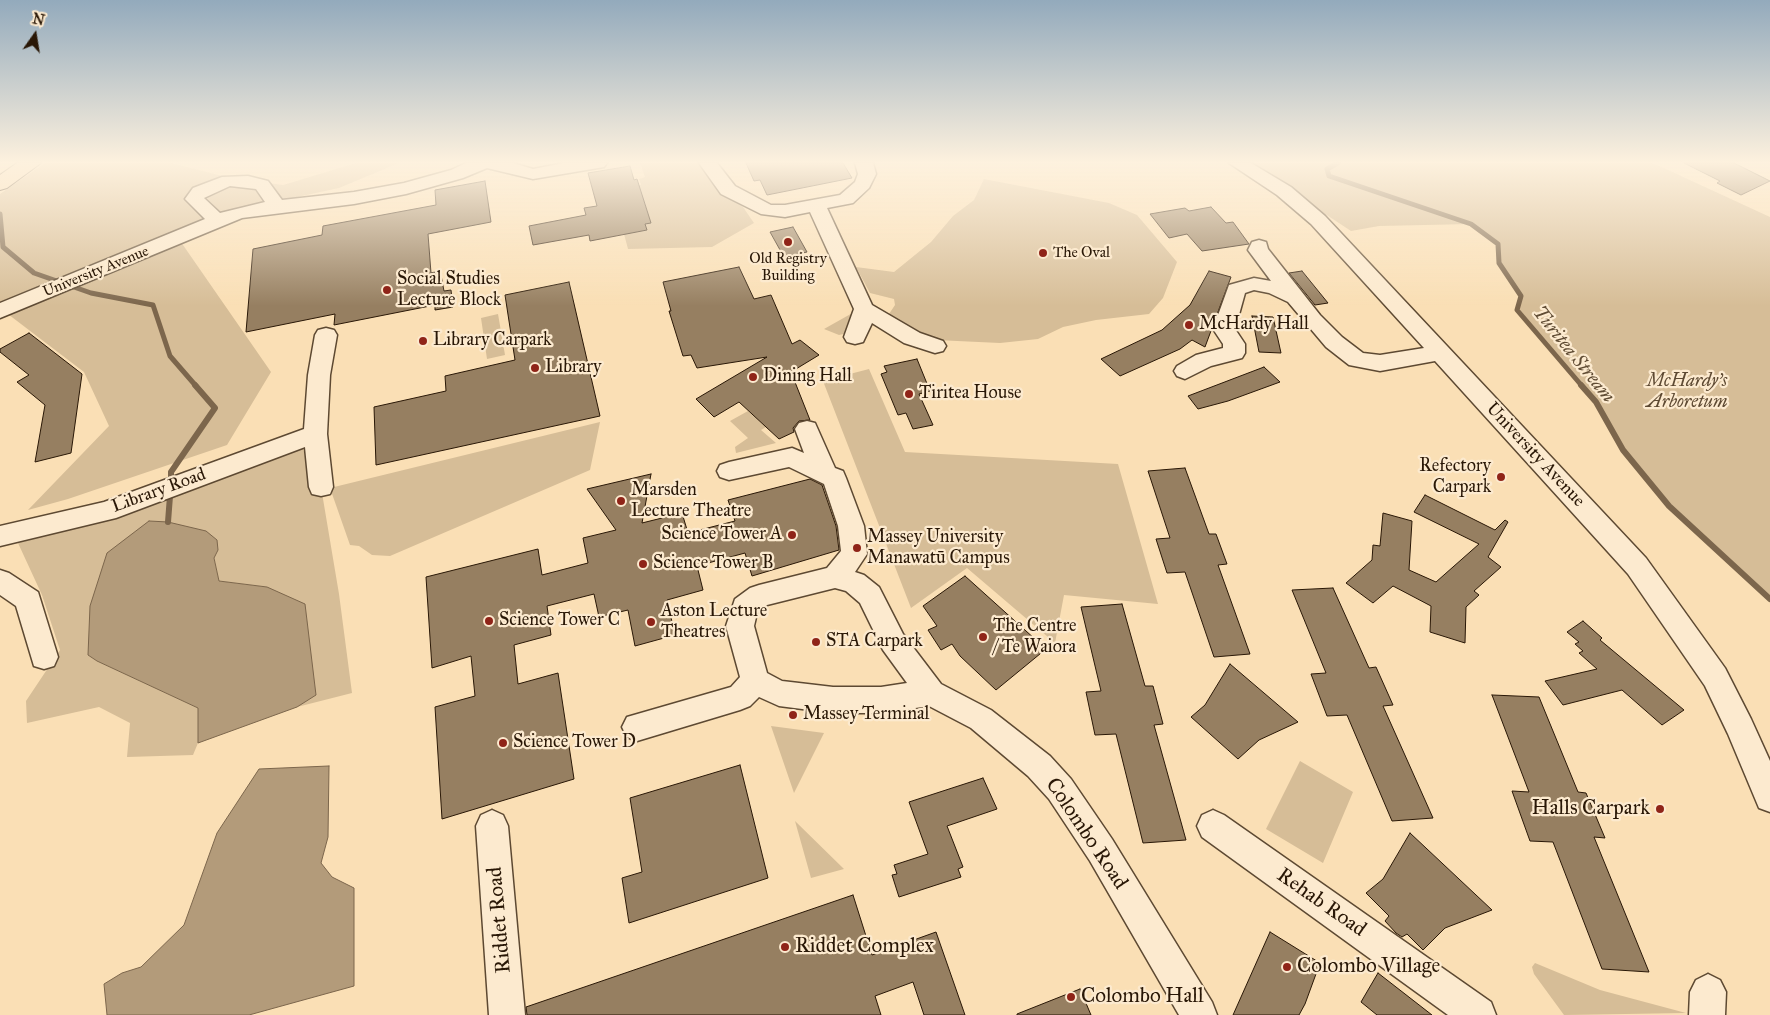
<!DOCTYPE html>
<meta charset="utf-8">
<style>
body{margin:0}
#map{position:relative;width:1770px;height:1015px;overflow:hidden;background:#fadfb5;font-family:"IM FELL Great Primer",serif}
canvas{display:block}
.north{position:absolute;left:10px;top:10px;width:50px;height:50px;-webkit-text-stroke:4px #fceacf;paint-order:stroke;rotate:13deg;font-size:14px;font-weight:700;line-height:20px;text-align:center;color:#291706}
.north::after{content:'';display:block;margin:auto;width:18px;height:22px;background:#291706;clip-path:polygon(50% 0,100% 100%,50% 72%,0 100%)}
</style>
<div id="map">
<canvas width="1770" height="1015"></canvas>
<div class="north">N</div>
</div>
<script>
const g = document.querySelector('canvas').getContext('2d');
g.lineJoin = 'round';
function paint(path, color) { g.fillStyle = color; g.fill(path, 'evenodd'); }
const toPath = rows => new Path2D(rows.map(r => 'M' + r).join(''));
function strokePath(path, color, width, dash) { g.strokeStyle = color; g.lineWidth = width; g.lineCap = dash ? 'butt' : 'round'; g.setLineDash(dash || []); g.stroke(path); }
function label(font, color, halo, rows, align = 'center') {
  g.font = font + ' "IM FELL Great Primer",serif'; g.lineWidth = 4.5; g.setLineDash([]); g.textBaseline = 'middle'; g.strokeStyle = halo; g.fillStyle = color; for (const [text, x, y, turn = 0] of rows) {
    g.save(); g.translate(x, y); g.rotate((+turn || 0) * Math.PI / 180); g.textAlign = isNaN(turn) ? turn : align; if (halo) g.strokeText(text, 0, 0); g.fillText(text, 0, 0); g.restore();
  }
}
paint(toPath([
 [45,163,172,163,226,177,283,185,356,163,399,163,339,188,237,210,174,232,271,372,227,445,68,499,28,510,109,426,84,372,0,308,0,194],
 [640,163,699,163,714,185,743,207,754,223,712,247,628,249,624,234,647,230,645,224,651,223,645,203,639,204,637,186,641,185,639,179,645,177],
 [1251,163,1653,163,1770,217,1770,599,1669,506,1623,450,1596,402,1517,310,1521,296,1499,263,1498,244,1471,224,1379,226,1351,231,1316,208,1271,173],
 [984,179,1109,203,1137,215,1177,262,1163,298,1149,314,1096,320,1063,327,1038,339,1000,343,936,340,899,321,889,314,895,305,894,299,870,293,856,267,894,272,931,242,953,216,974,200],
 [856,311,852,332,839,335,824,329],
 [498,314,505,355,487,359,481,318],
 [869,369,905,452,1118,464,1158,604,1064,595,1055,643,967,568,911,608,823,381],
 [748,411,766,427,761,430,776,443,736,453,735,447,748,438,730,421],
 [600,422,590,470,390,556,372,555,359,546,350,545,330,488],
 [302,447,321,487,339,594,352,693,297,707,316,694,267,587,219,581,214,557,218,550,88,655,97,661,198,708,198,743,193,755,127,757,130,723,99,707,27,723,26,701,60,650,42,595,18,543,107,519],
 [771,726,824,733,794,793],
 [1300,761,1353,792,1323,863,1266,829],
 [795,821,844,869,811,878],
 [1535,963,1600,990,1686,1013,1564,1015,1534,974,1532,967]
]), '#d6bd97');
const water = toPath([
 [149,521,168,522,206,531,217,540,218,550,214,558,219,581,267,587,305,604,316,695,297,707,198,743,198,708,97,661,88,655,90,606,107,553,149,521],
 [329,766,328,837,321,863,332,877,354,888,354,986,249,1015,107,1015,104,984,122,973,141,967,184,925,217,833,259,769,329,766]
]);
paint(water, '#b39b7a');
strokePath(water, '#7c664c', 1);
strokePath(toPath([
 [1338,163,1327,169,1329,176,1471,224,1498,244,1499,263,1521,296,1517,310,1582,386],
 [0,214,3,247,34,273,91,293,153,305,170,356,196,386]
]), '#7c664c', 5);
strokePath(toPath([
 [1581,385,1596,402,1623,450,1669,506,1770,599],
 [171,479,171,472,215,408,195,385],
 [168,522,170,496]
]), '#7c664c', 6);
const building = toPath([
 [746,163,843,163,852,178,767,195,760,180,754,181,746,163],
 [1684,163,1734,163,1770,181,1741,195,1717,183,1720,181,1684,163],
 [630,166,634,180,637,179,651,223,645,224,647,230,590,241,589,235,533,245,529,226,586,215,584,208,597,206,588,173,630,166],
 [485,181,491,222,428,234,431,273,435,272,435,276,441,275,444,291,451,290,453,307,435,310,435,305,334,325,335,314,246,332,253,249,322,235,323,226,436,205,435,190,485,181],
 [1211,207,1226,223,1233,222,1249,244,1202,251,1187,234,1169,238,1150,214,1185,208,1189,211,1211,207],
 [793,227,807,252,784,257,770,232,793,227],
 [739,267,754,299,771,295,792,344,800,340,819,355,791,372,810,420,799,421,793,428,794,432,779,439,739,402,714,417,696,399,767,357,697,368,691,355,683,356,669,311,671,311,663,282,739,267],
 [1209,271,1231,277,1205,347,1192,340,1180,349,1120,376,1101,359,1162,330,1190,305,1209,271],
 [1302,271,1328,303,1315,305,1289,273,1302,271],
 [569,282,600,416,376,465,374,407,446,391,445,376,515,360,505,295,569,282],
 [1252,316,1273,317,1281,353,1259,352,1252,316],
 [29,333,82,374,71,453,35,462,45,405,17,382,29,375,0,352,0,349,29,333],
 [917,359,930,391,919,394,933,425,913,429,906,413,898,415,881,374,887,372,884,366,917,359],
 [1264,367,1280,382,1228,401,1198,409,1188,396,1264,367],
 [1185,468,1209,534,1216,534,1227,564,1218,565,1250,654,1214,657,1185,572,1167,573,1156,539,1170,538,1148,471,1185,468],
 [651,474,642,523,682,513,688,533,735,521,728,500,810,479,822,485,836,526,839,550,752,576,745,553,697,566,703,590,667,600,675,635,635,646,628,610,599,617,594,594,547,606,551,635,514,645,518,684,558,673,574,779,442,819,435,707,475,696,471,656,432,668,426,577,538,549,542,575,588,563,583,538,616,530,587,489,651,474],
 [1425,495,1495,530,1505,520,1508,522,1488,557,1501,567,1474,591,1479,595,1466,607,1465,643,1430,632,1431,606,1393,586,1373,603,1346,583,1372,560,1373,545,1380,546,1383,513,1412,521,1409,570,1436,582,1479,544,1414,512,1425,495],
 [965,576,1046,649,996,690,960,656,952,644,941,650,928,630,937,626,923,606,965,576],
 [1333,588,1369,668,1376,667,1393,705,1383,706,1433,818,1392,821,1347,715,1327,716,1311,674,1326,673,1292,590,1333,588],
 [1122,604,1145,686,1153,686,1163,724,1154,725,1186,840,1143,843,1116,734,1095,735,1086,692,1101,691,1081,607,1122,604],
 [1583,621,1602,638,1600,640,1684,710,1662,725,1622,690,1563,705,1545,681,1597,669,1579,653,1583,651,1575,644,1579,642,1567,632,1583,621],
 [1230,664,1298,722,1259,740,1238,759,1191,717,1205,705,1230,664],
 [1492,695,1539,697,1578,792,1586,793,1605,838,1594,837,1649,972,1602,969,1553,842,1530,841,1512,791,1529,792,1492,695],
 [740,765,768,878,629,923,622,878,642,872,630,798,740,765],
 [983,778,997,809,947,826,963,867,958,869,961,877,899,897,892,875,897,874,894,865,928,854,909,802,983,778],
 [1410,833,1492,910,1445,928,1423,950,1407,934,1402,937,1396,933,1385,921,1389,916,1366,893,1383,879,1410,833],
 [853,895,872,955,936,932,965,1015,924,1015,913,982,875,996,881,1015,527,1015,526,1007,853,895],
 [1270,932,1320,963,1305,1004,1299,1015,1233,1015,1270,932],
 [1378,973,1432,1015,1377,1015,1361,1002,1378,973],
 [1080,989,1091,1015,1017,1015,1017,1014,1080,989]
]);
paint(building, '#967f61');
strokePath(building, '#291706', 1);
const minor = toPath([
 [466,163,513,163,533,169,564,163,607,163,604,167,598,168,533,179,487,168,463,178,406,194,354,204,242,218,0,318,0,303,205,219,185,199,193,188,222,177,248,176,268,181,282,200,354,192,404,183,451,170,466,163],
 [230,186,256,189,265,202,220,213,204,198,230,186],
 [699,163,717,163,735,186,771,205,785,205,840,195,855,182,858,174,855,163,873,163,876,174,869,188,853,203,827,208,872,305,920,333,943,341,946,346,943,351,935,353,904,343,872,323,863,342,855,344,847,342,844,337,854,309,810,212,785,217,761,214,721,194,699,163],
 [1229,163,1251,163,1291,187,1325,216,1646,558,1725,668,1751,719,1770,761,1770,812,1759,808,1728,734,1705,686,1628,574,1435,361,1380,371,1349,365,1326,347,1288,302,1269,293,1254,290,1245,293,1235,329,1245,344,1245,353,1242,358,1211,366,1185,379,1177,376,1174,371,1177,366,1196,355,1223,348,1223,344,1213,329,1229,285,1254,278,1271,281,1248,250,1252,242,1259,240,1266,242,1268,249,1320,315,1342,337,1363,353,1380,355,1424,348,1311,224,1277,195,1229,163],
 [326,328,334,330,337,335,330,375,327,434,333,487,330,494,321,496,312,494,309,487,305,447,116,518,0,546,0,526,104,502,304,429,308,375,315,335,318,330,326,328],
 [807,421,815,423,835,468,843,471,846,478,864,526,867,554,855,572,864,575,879,587,903,634,941,684,991,710,1050,756,1071,779,1112,839,1212,1002,1217,1015,1179,1015,1090,861,1049,799,1028,776,971,728,929,706,881,713,833,713,779,706,759,697,750,706,740,710,637,741,627,737,622,727,627,717,731,687,740,677,726,626,735,599,750,588,759,585,827,568,841,551,838,526,824,484,789,467,729,480,720,477,717,471,720,465,729,462,792,448,804,453,795,429,799,423,807,421],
 [835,588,846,591,860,603,883,650,907,683,881,687,833,687,782,681,767,673,754,626,757,613,767,605,835,588],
 [0,570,9,573,38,592,58,657,54,666,44,669,34,666,16,606,0,595,0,570],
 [492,810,503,815,508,826,525,1015,489,1015,476,826,481,815,492,810],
 [1213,810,1224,815,1491,1002,1496,1015,1448,1015,1202,837,1197,826,1202,815,1213,810],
 [1708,974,1720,980,1726,992,1725,1015,1689,1015,1690,992,1696,980,1708,974]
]);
const major = toPath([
 [17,163,41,163,7,188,0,190,0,175,17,163]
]);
strokePath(minor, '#5d4932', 3);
strokePath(major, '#291706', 2);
paint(minor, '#fceacf');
paint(major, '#fadfb5');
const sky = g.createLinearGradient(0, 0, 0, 306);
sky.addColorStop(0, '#93aabc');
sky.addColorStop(0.53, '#fdf1de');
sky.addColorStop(1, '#fdf1de00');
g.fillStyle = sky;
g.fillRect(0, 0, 1770, 306);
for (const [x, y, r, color] of [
 [788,242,5,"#8f2418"],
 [1043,253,5,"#8f2418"],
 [387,290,5,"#8f2418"],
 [1189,325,5,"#8f2418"],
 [423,341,5,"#8f2418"],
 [535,368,5,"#8f2418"],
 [753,377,5,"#8f2418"],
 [909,394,5,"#8f2418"],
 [1501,477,5,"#8f2418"],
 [621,501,5,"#8f2418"],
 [792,535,5,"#8f2418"],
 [857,548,5,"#8f2418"],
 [643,564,5,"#8f2418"],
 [489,621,5,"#8f2418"],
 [651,622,5,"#8f2418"],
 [983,637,5,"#8f2418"],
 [816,642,5,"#8f2418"],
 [793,715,5,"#8f2418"],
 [503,743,5,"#8f2418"],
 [1660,809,5,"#8f2418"],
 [785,947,5,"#8f2418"],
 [1287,967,5,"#8f2418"],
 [1071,997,5,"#8f2418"]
]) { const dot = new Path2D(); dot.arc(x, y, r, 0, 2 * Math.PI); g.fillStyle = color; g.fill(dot); strokePath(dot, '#fceacf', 2); }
label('15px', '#291706', '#fceacf', [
 ["The Oval",1053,253],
 ["Old Registry",788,259,"center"],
 ["Building",788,276,"center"]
], 'left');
label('15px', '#291706', '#fceacf', [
 ["University Avenue",96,272,-22]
]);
label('18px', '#291706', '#fceacf', [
 ["Social Studies",397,280],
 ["Lecture Block",397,301],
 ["McHardy Hall",1199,325],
 ["Library Carpark",433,341],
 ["Library",545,368],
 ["Dining Hall",763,377],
 ["Tiritea House",919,394],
 ["Refectory",1491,467,"right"],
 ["Carpark",1491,488,"right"],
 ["Marsden",631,491],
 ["Lecture Theatre",631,512],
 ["Science Tower A",782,535,"right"],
 ["Massey University",867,538],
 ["Manawatū Campus",867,559],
 ["Science Tower B",653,564],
 ["Aston Lecture",661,612],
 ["Theatres",661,633],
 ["Science Tower C",499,621],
 ["The Centre",993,627],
 ["/ Te Waiora",993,648],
 ["STA Carpark",826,642],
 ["Massey Terminal",803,715],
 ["Science Tower D",513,743]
], 'left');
label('italic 18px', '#5d4932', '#fceacf', [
 ["McHardy's",1687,382],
 ["Arboretum",1687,403]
]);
label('18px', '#291706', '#fceacf', [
 ["University Avenue",1535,455,47],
 ["Library Road",159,491,-20]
]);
label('italic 19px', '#604c34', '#fceacf', [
 ["Turitea Stream",1573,355,51]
]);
label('21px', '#291706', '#fceacf', [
 ["Halls Carpark",1650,809,"right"],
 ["Riddet Complex",795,947],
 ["Colombo Village",1297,967],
 ["Colombo Hall",1081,997]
], 'left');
label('21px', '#291706', '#fceacf', [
 ["Colombo Road",1086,834,56],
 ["Rehab Road",1321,903,35],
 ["Riddet Road",500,920,-95]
]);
</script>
